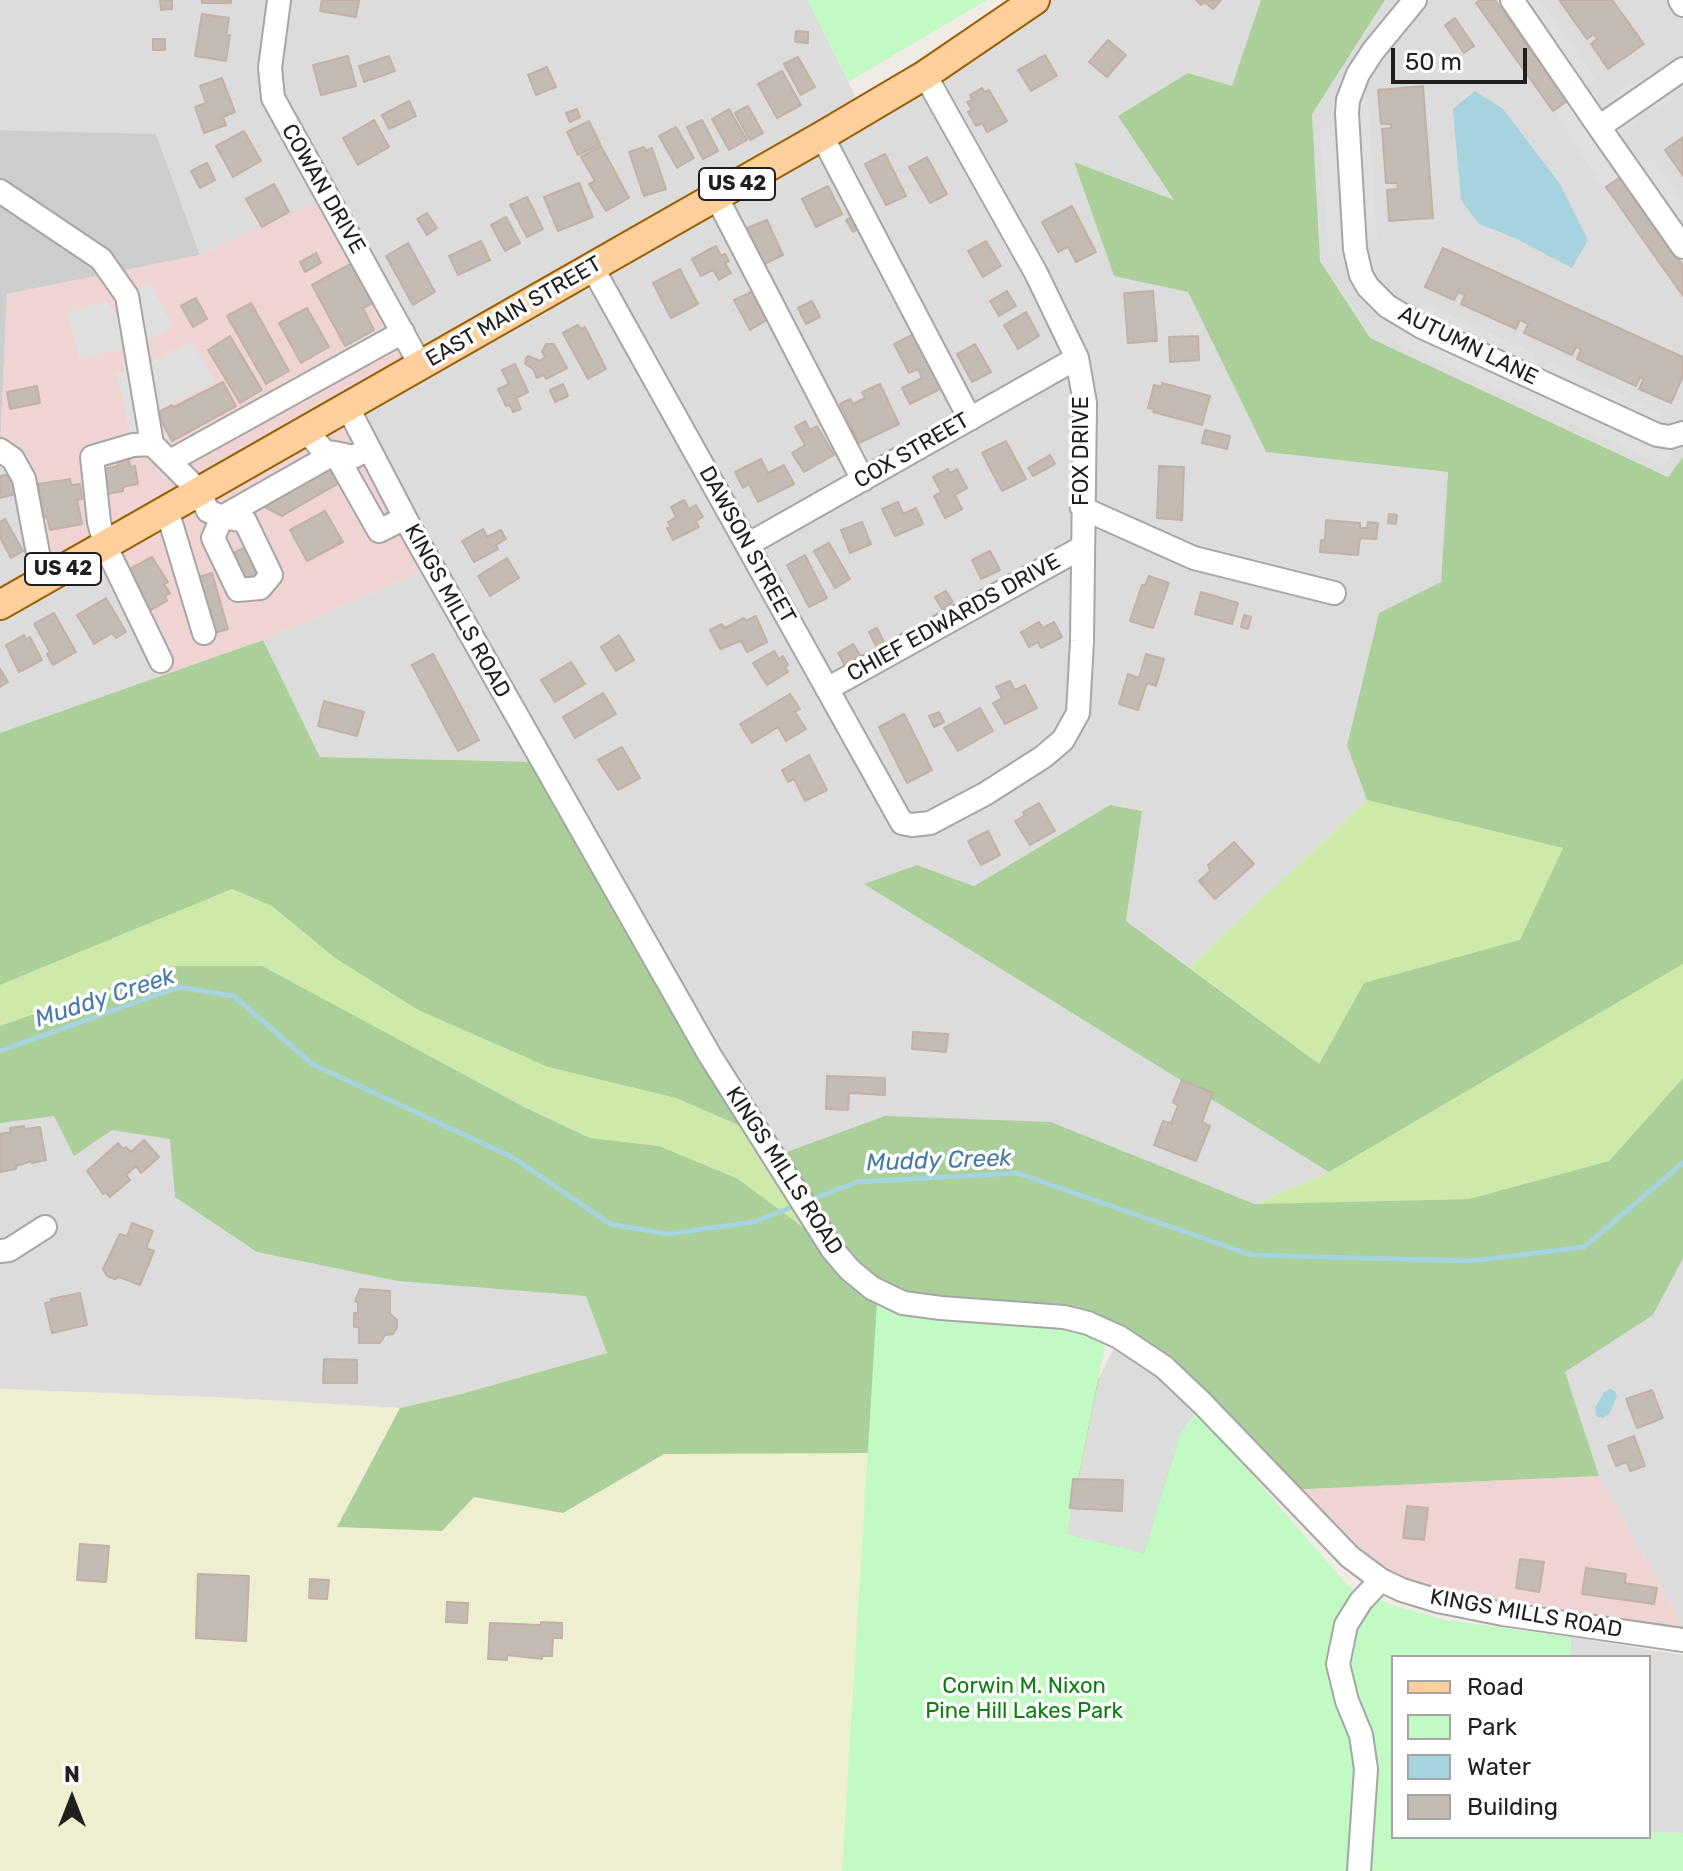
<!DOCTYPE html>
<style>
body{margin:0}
#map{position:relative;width:1683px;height:1871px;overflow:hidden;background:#f0ebe5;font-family:Rubik,sans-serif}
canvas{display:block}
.legend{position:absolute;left:1391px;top:1655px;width:260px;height:184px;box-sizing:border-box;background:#fff;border:2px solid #a5a5a5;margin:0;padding:10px 14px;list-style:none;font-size:24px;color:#1f1f1f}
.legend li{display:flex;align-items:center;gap:16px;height:40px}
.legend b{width:40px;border:2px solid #a5a5a5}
.north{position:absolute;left:32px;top:1759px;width:80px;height:80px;-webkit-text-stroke:6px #fff;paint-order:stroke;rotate:0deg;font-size:22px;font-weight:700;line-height:32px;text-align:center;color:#1f1f1f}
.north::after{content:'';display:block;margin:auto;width:28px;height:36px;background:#1f1f1f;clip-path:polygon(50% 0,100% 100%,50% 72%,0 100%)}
.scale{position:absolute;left:1391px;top:48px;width:136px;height:36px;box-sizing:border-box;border:4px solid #1f1f1f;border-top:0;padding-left:10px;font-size:24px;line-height:28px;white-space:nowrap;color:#1f1f1f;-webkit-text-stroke:6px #fff;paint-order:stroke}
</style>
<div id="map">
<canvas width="1683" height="1871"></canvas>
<ul class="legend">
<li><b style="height:10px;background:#fccf9d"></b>Road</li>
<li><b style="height:22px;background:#c1fac3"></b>Park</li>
<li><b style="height:22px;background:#a5d3de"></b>Water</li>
<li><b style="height:22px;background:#c4bbb4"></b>Building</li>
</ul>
<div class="north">N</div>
<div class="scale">50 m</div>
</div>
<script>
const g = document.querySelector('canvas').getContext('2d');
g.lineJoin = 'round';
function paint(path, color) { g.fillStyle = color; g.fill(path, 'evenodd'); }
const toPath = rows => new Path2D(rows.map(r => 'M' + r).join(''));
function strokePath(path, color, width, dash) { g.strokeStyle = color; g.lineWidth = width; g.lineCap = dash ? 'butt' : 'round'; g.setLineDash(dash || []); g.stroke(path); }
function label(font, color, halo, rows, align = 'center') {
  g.font = font + ' Rubik,sans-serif'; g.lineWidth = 7; g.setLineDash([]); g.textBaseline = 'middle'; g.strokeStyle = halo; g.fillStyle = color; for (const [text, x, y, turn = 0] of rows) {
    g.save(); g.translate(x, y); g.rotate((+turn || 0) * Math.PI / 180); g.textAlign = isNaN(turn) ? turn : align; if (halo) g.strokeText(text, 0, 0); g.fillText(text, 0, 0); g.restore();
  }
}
paint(toPath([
 [0,0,808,0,863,112,1035,0,1261,0,1233,86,1175,201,1074,163,1114,275,1188,292,1266,452,1448,472,1441,582,1347,746,1367,800,1189,967,1126,921,1142,811,1110,805,974,886,917,865,865,884,1329,1172,1255,1204,1051,1122,773,1157,348,408,328,198,200,255,156,134,0,130],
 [1385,0,1683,0,1683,457,1669,477,1370,338,1319,261,1312,114],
 [0,450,91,553,159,677,0,768],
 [432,567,541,762,320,757,263,640],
 [245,1057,257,1252,397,1281,586,1296,608,1353,461,1394,400,1408,230,1398,0,1389,0,1060],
 [1683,1248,1683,1627,1599,1476,1565,1372],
 [1119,1337,1202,1403,1180,1435,1144,1553,1067,1534,1099,1378],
 [1571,1637,1683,1655,1683,1833,1649,1832,1649,1657,1570,1657]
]), '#dddcdc');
paint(toPath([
 [329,197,421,366,348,408,432,567,263,640,159,677,91,553,43,580,24,479,0,450,7,294,200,255],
 [1599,1476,1683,1627,1683,1640,1402,1590,1284,1490]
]), '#f0d4d4');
paint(toPath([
 [0,130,156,134,200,255,7,294,0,450]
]), '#cdcdcd');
paint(toPath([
 [0,1389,230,1398,400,1408,337,1527,442,1531,474,1497,563,1513,664,1454,870,1453,843,1871,0,1871]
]), '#eeeed0');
paint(toPath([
 [1367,800,1563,848,1520,941,1364,983,1319,1064,1189,967],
 [232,889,272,906,335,958,418,1010,548,1067,676,1098,759,1134,832,1249,659,1146,590,1138,524,1107,171,966,0,1026,0,985],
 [1683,964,1683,1078,1609,1161,1469,1199,1255,1204,1329,1172]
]), '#cdeaaa');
paint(toPath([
 [1261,0,1385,0,1312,114,1320,261,1370,338,1668,477,1683,457,1683,964,1329,1172,864,884,917,865,974,886,1110,805,1142,811,1126,921,1319,1064,1364,983,1520,940,1563,848,1367,800,1347,746,1379,613,1441,582,1448,472,1266,452,1188,292,1114,276,1074,162,1174,200,1118,116,1188,73,1232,86],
 [263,640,320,757,541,762,759,1134,676,1098,548,1067,418,1010,335,958,272,906,232,889,0,985,0,733],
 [171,966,262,966,524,1107,590,1138,659,1146,738,1179,832,1249,884,1293,773,1157,885,1116,1051,1122,1255,1204,1469,1199,1609,1161,1683,1078,1683,1258,1653,1315,1565,1372,1599,1476,1284,1490,1119,1337,891,1299,1058,1351,1099,1378,1067,1534,1144,1553,1180,1435,1284,1549,1288,1647,870,1453,664,1454,563,1513,474,1497,442,1531,337,1527,400,1408,461,1394,607,1353,586,1296,397,1281,257,1252,175,1197,170,1139,112,1130,74,1156,54,1116,0,1123,0,1026]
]), '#abcf99');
paint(toPath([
 [808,0,987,0,848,82],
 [877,1302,1107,1335,1067,1534,1144,1553,1180,1435,1197,1411,1348,1586,1389,1604,1445,1620,1571,1637,1570,1657,1393,1657,1393,1837,1649,1837,1649,1832,1683,1833,1683,1871,842,1871]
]), '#c1fac3');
paint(toPath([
 [1495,0,1539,0,1596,79,1584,90,1604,116,1615,112,1608,100,1651,70,1663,78,1683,64,1683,89,1623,130,1620,142,1639,167,1652,158,1683,202,1683,266,1620,177,1603,187,1556,114,1567,101],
 [1355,96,1368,98,1377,238,1360,240],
 [1335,127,1346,255,1329,256,1319,128],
 [151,283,173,328,128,348,80,359,67,312,107,301,115,315,125,311,128,296],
 [1422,302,1534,353,1533,360,1538,367,1547,367,1550,362,1662,413,1657,425,1414,315],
 [383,327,396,348,161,480,150,448,134,447,116,373,139,367,191,342,216,382,154,412,172,448],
 [1405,329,1674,447,1664,467,1397,343]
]), '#dfdfdf');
paint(toPath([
 [1475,91,1503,109,1560,184,1588,240,1572,268,1515,238,1479,224,1461,200,1453,109],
 [1610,1389,1615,1391,1617,1397,1609,1414,1603,1418,1596,1416,1595,1408,1604,1392]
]), '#a5d3de');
strokePath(toPath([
 [0,1051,179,987,234,996,312,1064,512,1157,610,1224,668,1234,754,1222,795,1206],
 [808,1201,857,1182,1017,1173,1251,1255,1471,1261,1584,1247,1683,1163]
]), '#a5d3de', 5);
const building = toPath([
 [160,0,172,0,172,9,161,10,160,0],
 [202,0,231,0,231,3,202,3,202,0],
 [322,0,359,0,356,17,320,11,322,0],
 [1196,0,1221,0,1213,9,1204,2,1201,5,1196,0],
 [1480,0,1495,0,1567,101,1553,111,1476,3,1480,0],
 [1559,0,1612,0,1644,44,1608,69,1591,44,1597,39,1594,34,1587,39,1559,0],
 [202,14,229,18,226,36,230,35,226,61,195,56,202,14],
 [1455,18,1474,46,1464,53,1445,25,1455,18],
 [796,31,808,32,808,43,795,42,796,31],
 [153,39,165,39,165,50,153,50,153,39],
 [1108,40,1126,55,1107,77,1089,62,1108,40],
 [1045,55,1057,76,1031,91,1018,70,1045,55],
 [348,56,356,86,321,95,313,65,348,56],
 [389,56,395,71,364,82,359,66,389,56],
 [798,57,815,87,801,95,784,64,798,57],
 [547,67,556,87,536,95,528,75,547,67],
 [782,71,801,105,777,118,758,84,782,71],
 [222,78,235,112,223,117,226,125,204,133,195,107,206,103,200,86,222,78],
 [1423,86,1433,218,1389,221,1387,190,1398,189,1397,183,1386,183,1382,129,1391,128,1391,124,1381,124,1378,90,1423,86],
 [982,88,984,92,989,90,1007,121,987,132,982,123,976,126,968,112,972,110,967,102,972,100,970,95,982,88],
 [409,101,416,116,389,129,382,115,409,101],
 [748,106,763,133,750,140,735,113,748,106],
 [577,109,580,117,570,122,566,113,577,109],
 [729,109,747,140,729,150,712,119,729,109],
 [374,120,389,147,358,165,343,138,374,120],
 [702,120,718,151,703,159,687,127,702,120],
 [589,121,600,144,578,155,567,132,589,121],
 [676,127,694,158,677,168,659,136,676,127],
 [244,131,261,161,233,177,216,146,244,131],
 [1683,137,1683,176,1665,150,1683,137],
 [601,146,629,198,606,211,589,184,595,181,581,157,601,146],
 [644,147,646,151,652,148,666,189,644,196,629,152,644,147],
 [885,154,906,196,886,205,865,164,885,154],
 [927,157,947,194,930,203,909,167,927,157],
 [207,163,215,180,200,188,191,171,207,163],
 [1620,177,1683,266,1683,296,1606,187,1620,177],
 [579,183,593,217,558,231,544,197,579,183],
 [274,184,289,212,262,227,246,199,274,184],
 [828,186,842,214,816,227,802,199,828,186],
 [527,197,543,229,527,237,510,205,527,197],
 [1072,206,1096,252,1076,262,1068,247,1058,252,1042,222,1072,206],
 [427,213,437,228,427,235,417,219,427,213],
 [855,215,862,227,853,232,846,220,855,215],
 [506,217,520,243,505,251,491,225,506,217],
 [767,220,783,255,758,267,751,251,756,248,747,228,767,220],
 [481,241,490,260,458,275,449,256,481,241],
 [986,241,1001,266,983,277,968,251,986,241],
 [408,243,435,292,413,305,386,256,408,243],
 [716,246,721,256,725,254,729,261,725,263,731,273,719,280,713,270,701,276,692,259,716,246],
 [1443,248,1683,357,1683,376,1671,403,1639,389,1644,379,1640,377,1636,386,1577,359,1581,349,1576,347,1572,355,1524,333,1528,324,1520,320,1516,329,1461,304,1465,295,1458,292,1454,300,1425,287,1443,248],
 [316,253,321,263,305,272,300,262,316,253],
 [352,263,373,303,363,308,374,330,345,346,312,285,352,263],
 [680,269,698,304,671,318,653,283,680,269],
 [758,289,775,315,750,330,734,300,758,289],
 [1007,291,1016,306,999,316,990,301,1007,291],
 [1153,291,1157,341,1128,343,1124,293,1153,291],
 [196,298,207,319,193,327,181,306,196,298],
 [812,301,820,317,806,324,798,308,812,301],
 [251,303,289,371,266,384,227,316,251,303],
 [307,308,329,347,301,363,279,323,307,308],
 [1026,312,1039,336,1018,349,1004,325,1026,312],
 [578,325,581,329,585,327,606,369,588,379,563,333,578,325],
 [914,334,942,388,910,404,902,388,922,378,918,369,909,373,894,344,914,334],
 [230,336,262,390,240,403,208,350,230,336],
 [1198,336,1199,360,1170,362,1169,337,1198,336],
 [546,344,554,344,567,368,546,379,544,375,537,378,533,369,525,364,526,358,528,356,540,361,545,357,542,352,546,344],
 [975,344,991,372,972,382,957,354,975,344],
 [515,364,528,392,516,398,521,409,513,412,510,405,506,406,498,389,509,384,502,370,515,364],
 [223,382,236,406,172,441,157,413,172,405,174,407,223,382],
 [1162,383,1210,396,1202,425,1153,412,1154,409,1148,408,1154,385,1161,387,1162,383],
 [563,384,568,396,555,402,550,390,563,384],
 [880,384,899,424,859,443,840,404,850,399,853,404,865,398,862,392,880,384],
 [37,386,40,403,10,409,7,392,37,386],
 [805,421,810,430,817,426,834,455,804,472,792,453,805,445,795,427,805,421],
 [1205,430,1230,436,1227,449,1202,443,1205,430],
 [1006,441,1026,479,1002,491,982,453,1006,441],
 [1050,455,1055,464,1033,476,1028,468,1050,455],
 [129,459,130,467,135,466,138,484,123,487,123,491,108,494,103,469,118,466,117,462,129,459],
 [761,459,768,473,784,465,794,484,758,502,749,484,743,488,735,472,761,459],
 [322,464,346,479,282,516,259,504,322,464],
 [1159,466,1184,467,1182,520,1157,518,1159,466],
 [948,469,950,473,957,469,967,488,955,495,962,509,945,518,934,496,941,492,933,477,948,469],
 [11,474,15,494,0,498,0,476,11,474],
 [70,479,71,485,80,484,82,499,77,500,82,524,50,530,47,517,43,518,38,484,70,479],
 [684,500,689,509,696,505,703,517,696,521,699,527,673,540,667,528,671,527,668,522,676,517,671,507,684,500],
 [898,502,903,514,916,508,923,524,895,536,882,509,898,502],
 [325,511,343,542,307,561,290,530,325,511],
 [1389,514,1397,515,1396,524,1388,523,1389,514],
 [5,519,23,551,11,558,0,537,0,522,5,519],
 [1326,520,1360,523,1360,528,1367,528,1368,522,1378,523,1376,539,1360,538,1358,555,1320,552,1321,540,1325,540,1326,520],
 [862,522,871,544,850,553,841,530,862,522],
 [483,529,487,537,501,530,506,539,496,545,498,549,474,562,462,541,483,529],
 [829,543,850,579,835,588,814,551,829,543],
 [249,545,264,574,248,582,232,554,249,545],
 [990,551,1000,570,981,579,972,560,990,551],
 [805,555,827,598,809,607,787,565,805,555],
 [152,557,168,582,164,584,170,593,165,596,167,601,149,611,126,571,152,557],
 [507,558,519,578,490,596,478,576,507,558],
 [212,573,228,629,212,634,195,578,212,573],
 [1149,576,1169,583,1153,628,1130,621,1142,585,1145,585,1149,576],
 [946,591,953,602,942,609,935,597,946,591],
 [1201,592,1238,603,1232,624,1195,614,1201,592],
 [106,598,126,632,116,638,112,633,94,644,77,615,106,598],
 [54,613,76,652,53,665,47,654,50,652,34,624,54,613],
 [1244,615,1251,617,1248,629,1241,627,1244,615],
 [756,616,767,642,747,652,741,641,720,649,710,630,722,624,725,628,744,618,746,621,756,616],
 [1039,622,1043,628,1054,622,1062,637,1041,648,1038,642,1029,647,1021,632,1039,622],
 [877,628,887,648,879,652,869,632,877,628],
 [24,635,26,639,30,637,42,660,19,672,6,645,24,635],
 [619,635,634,660,616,671,601,647,619,635],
 [853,644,862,658,846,667,838,653,853,644],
 [774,651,779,659,783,656,788,665,785,667,788,672,767,685,753,663,774,651],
 [433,654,479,740,458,751,412,665,433,654],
 [1146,654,1164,659,1156,686,1147,683,1138,710,1119,704,1128,674,1139,678,1146,654],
 [571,662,585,684,555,702,541,680,571,662],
 [0,669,8,682,0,687,0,669],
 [1010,681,1015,690,1025,685,1037,708,1005,724,993,703,1002,698,996,687,1010,681],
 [603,693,616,714,575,738,563,717,603,693],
 [790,694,800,709,795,712,806,729,786,741,778,727,752,743,740,724,790,694],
 [324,701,364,712,357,736,318,726,324,701],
 [980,708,993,731,958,751,944,728,980,708],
 [939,712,944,722,934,727,929,716,939,712],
 [904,714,932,770,907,783,879,727,904,714],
 [622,747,640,778,618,790,598,760,622,747],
 [809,755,827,790,805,801,794,779,788,782,782,770,809,755],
 [1039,803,1055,831,1030,845,1015,821,1024,816,1023,812,1039,803],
 [988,831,1000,855,981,865,968,841,988,831],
 [1234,842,1254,864,1215,899,1199,881,1210,871,1208,865,1234,842],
 [913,1032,948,1034,946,1052,912,1049,913,1032],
 [827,1076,885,1078,885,1095,849,1093,848,1110,826,1109,827,1076],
 [1182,1080,1213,1093,1202,1122,1210,1126,1196,1161,1154,1145,1163,1121,1171,1123,1178,1106,1173,1102,1182,1080],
 [24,1126,25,1129,40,1127,46,1160,32,1163,29,1160,29,1162,16,1166,16,1169,0,1172,0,1134,11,1132,10,1128,24,1126],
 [144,1140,159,1157,141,1173,136,1166,126,1175,130,1180,110,1197,105,1192,103,1194,87,1171,118,1143,123,1149,126,1147,131,1152,144,1140],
 [132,1223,153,1231,146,1248,154,1251,140,1285,119,1277,115,1279,107,1276,103,1269,118,1238,120,1234,127,1236,132,1223],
 [360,1289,390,1291,390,1314,397,1320,397,1328,393,1334,385,1335,380,1343,359,1343,359,1327,354,1327,354,1313,358,1313,358,1303,355,1301,360,1289],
 [80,1293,87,1325,52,1333,45,1303,51,1302,51,1299,80,1293],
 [324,1359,357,1360,357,1383,323,1383,324,1359],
 [1652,1390,1663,1418,1637,1428,1626,1399,1652,1390],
 [1634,1436,1645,1466,1630,1471,1627,1462,1616,1466,1608,1446,1634,1436],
 [1073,1479,1123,1480,1122,1511,1070,1508,1073,1479],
 [1407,1506,1428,1508,1424,1540,1403,1538,1407,1506],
 [80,1544,109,1546,106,1582,77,1580,80,1544],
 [1520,1559,1544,1562,1539,1592,1516,1588,1520,1559],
 [1586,1568,1626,1574,1625,1583,1657,1588,1654,1604,1582,1594,1586,1568],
 [198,1574,249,1576,246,1641,196,1638,198,1574],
 [310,1579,329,1580,327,1599,309,1598,310,1579],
 [447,1602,468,1603,467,1623,446,1622,447,1602],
 [541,1622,562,1623,562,1638,553,1638,552,1656,542,1656,542,1659,507,1655,507,1660,488,1659,490,1623,541,1625,541,1622]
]);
paint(building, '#c4bbb4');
strokePath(building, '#c1b1a7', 2);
const minor = toPath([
 [279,0,270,68,273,98,421,366],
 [1415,0,1373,51,1358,74,1348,100,1347,113,1355,249,1361,275,1368,287,1387,306,1422,327,1657,435,1670,437,1683,433],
 [1512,0,1599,127,1683,69],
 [1680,0,1683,5],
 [1599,127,1683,247],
 [822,136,970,419],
 [0,191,101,259,127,296,152,444,199,491,208,511,222,517,245,521,271,575,260,588,238,590,213,538,222,517,335,453,353,457,369,449],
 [716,196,863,480],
 [592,267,902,823,912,825,930,823,985,794,1043,757,1063,740,1078,713,1082,641,1085,403,1077,358,1036,273,925,75],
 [348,408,412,531,709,1054,832,1249,850,1270,872,1288,903,1303,941,1308,1064,1317,1088,1323,1119,1337,1164,1367,1202,1403,1350,1557,1381,1580,1402,1590,1438,1601,1503,1614,1683,1640],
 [306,431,325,452,335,453,379,531,405,518],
 [152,444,133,445,92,457,99,522,105,545,161,661],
 [0,450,13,459,24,479,43,580],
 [170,461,403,332],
 [1082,508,1194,558,1334,593],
 [167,510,204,633],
 [747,545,1077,358],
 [827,689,1081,548],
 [0,1251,9,1250,45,1227],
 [1359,1871,1366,1769,1361,1735,1347,1701,1338,1664,1346,1625,1361,1601,1381,1580]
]);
const major = toPath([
 [0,605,822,136,925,75,1035,0]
]);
strokePath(minor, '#a6a6a6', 26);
strokePath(major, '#996000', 32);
strokePath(minor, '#fff', 22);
strokePath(major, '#fccf9d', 28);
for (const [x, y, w] of [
 [737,184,76],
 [63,569,76]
]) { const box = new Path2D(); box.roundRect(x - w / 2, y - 16, w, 32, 6); g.fillStyle = '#fff'; g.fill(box); strokePath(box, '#1f1f1f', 2); }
label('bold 20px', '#1f1f1f', null, [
 ["US 42",737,184],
 ["US 42",63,569]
]);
label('22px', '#1f1f1f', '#fff', [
 ["COWAN DRIVE",323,189,60],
 ["EAST MAIN STREET",514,312,-30],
 ["AUTUMN LANE",1468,346,26],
 ["COX STREET",912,451,-30],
 ["FOX DRIVE",1082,451,-90],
 ["DAWSON STREET",747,545,61],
 ["KINGS MILLS ROAD",457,611,61],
 ["CHIEF EDWARDS DRIVE",954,618,-29],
 ["KINGS MILLS ROAD",784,1171,57],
 ["KINGS MILLS ROAD",1526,1614,10]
]);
label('22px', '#0b7f0f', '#fff', [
 ["Corwin M. Nixon",1024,1687],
 ["Pine Hill Lakes Park",1024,1712]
]);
label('italic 24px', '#477ba7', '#fff', [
 ["Muddy Creek",105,998,-18],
 ["Muddy Creek",939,1161,-2]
]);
</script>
